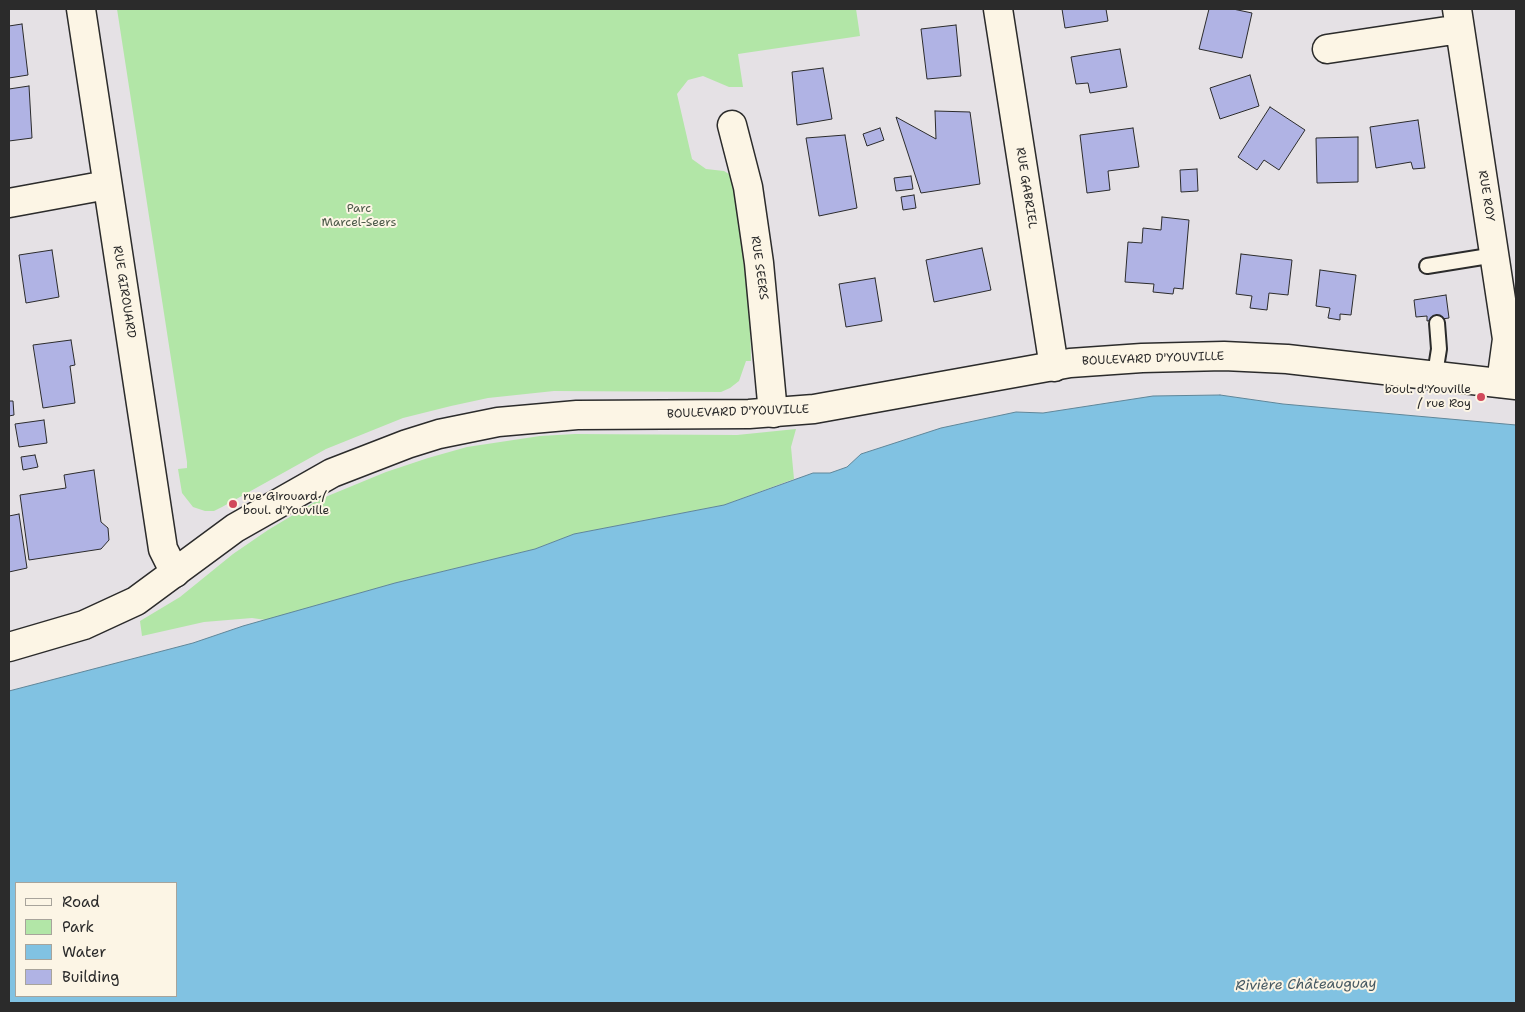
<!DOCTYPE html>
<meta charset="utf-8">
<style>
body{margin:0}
#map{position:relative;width:1525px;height:1012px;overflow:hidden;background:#e5e1e5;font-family:"Shantell Sans",sans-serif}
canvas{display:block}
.frame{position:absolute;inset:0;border:10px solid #2b2b2b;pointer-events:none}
.legend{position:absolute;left:15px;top:882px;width:162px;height:115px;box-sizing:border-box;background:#fcf5e5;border:1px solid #a8a49b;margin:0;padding:6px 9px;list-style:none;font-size:15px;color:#2b2b2b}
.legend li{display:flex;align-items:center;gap:10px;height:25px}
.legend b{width:25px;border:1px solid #a8a49b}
</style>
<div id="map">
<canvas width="1525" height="1012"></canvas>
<div class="frame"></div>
<ul class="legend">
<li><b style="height:6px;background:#fcf5e5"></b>Road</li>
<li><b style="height:14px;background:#b2e6a7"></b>Park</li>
<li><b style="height:14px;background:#81c2e2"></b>Water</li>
<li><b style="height:14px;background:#b0b3e4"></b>Building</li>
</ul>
</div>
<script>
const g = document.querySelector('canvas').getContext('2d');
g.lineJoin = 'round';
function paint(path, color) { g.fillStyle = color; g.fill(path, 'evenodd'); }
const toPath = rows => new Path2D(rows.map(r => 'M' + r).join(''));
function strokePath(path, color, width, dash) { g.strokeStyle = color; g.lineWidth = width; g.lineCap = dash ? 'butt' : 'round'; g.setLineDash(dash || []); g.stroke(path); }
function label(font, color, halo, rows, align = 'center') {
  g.font = font + ' "Shantell Sans",sans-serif'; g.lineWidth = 4; g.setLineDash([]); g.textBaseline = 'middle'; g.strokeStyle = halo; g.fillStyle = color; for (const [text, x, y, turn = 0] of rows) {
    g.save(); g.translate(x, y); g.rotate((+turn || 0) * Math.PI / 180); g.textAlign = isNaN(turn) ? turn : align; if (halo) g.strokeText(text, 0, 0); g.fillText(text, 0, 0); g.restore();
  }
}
paint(toPath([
 [117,9,856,9,860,36,738,54,743,87,729,87,703,76,688,80,677,94,692,159,706,169,724,171,732,176,737,205,750,318,751,361,746,361,739,381,730,388,721,392,554,391,488,398,451,406,403,418,326,449,222,507,214,511,205,511,193,507,182,493,178,469,187,468,187,462],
 [796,429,791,447,794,479,724,505,574,534,535,549,395,583,266,620,252,618,204,622,142,636,140,621,180,597,233,554,268,530,318,500,386,472,428,458,467,447,540,436,575,434,737,435]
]), '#b2e6a7');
const water = toPath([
 [1220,395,1283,404,1516,425,1516,1003,9,1003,9,691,193,643,243,626,395,583,535,549,574,534,724,505,813,473,830,473,847,467,861,454,941,428,1016,412,1043,413,1153,396,1220,395],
 [16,883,176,883,176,996,16,996,16,883]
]);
paint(water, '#81c2e2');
strokePath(water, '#5f8699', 1);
const building = toPath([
 [1062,9,1106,9,1108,21,1065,28,1062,9],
 [1209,9,1233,9,1252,13,1242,58,1199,49,1209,9],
 [22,24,28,75,9,78,9,26,22,24],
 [956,25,961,76,927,79,921,29,956,25],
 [1120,49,1127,87,1090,93,1088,83,1076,84,1071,57,1120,49],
 [823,68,832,119,797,125,792,72,823,68],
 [1250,75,1259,106,1220,119,1210,88,1250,75],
 [29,86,32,138,9,141,9,89,29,86],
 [1270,107,1305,130,1279,170,1264,160,1257,170,1238,157,1270,107],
 [935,111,970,112,980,184,921,193,896,117,936,139,935,111],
 [1418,120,1425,168,1413,169,1411,162,1376,168,1370,127,1418,120],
 [880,128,884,140,867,146,863,134,880,128],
 [1133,128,1139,167,1108,171,1110,190,1087,193,1080,135,1133,128],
 [845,135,857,208,819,216,806,138,845,135],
 [1358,137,1358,182,1317,183,1316,138,1358,137],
 [1197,169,1198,191,1181,192,1180,170,1197,169],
 [911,176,913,189,896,191,894,178,911,176],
 [914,195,916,208,903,210,901,197,914,195],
 [1162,217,1189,220,1183,289,1174,288,1173,294,1153,292,1154,284,1125,282,1128,242,1142,243,1143,228,1161,230,1162,217],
 [982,248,991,290,934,302,926,260,982,248],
 [52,250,59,297,26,303,19,255,52,250],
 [1241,254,1292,260,1288,295,1269,293,1267,310,1250,308,1252,296,1236,294,1241,254],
 [1320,270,1356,275,1351,315,1340,314,1340,320,1328,318,1330,308,1316,306,1320,270],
 [875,278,882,321,846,327,839,284,875,278],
 [1446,295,1449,318,1427,321,1427,316,1416,317,1414,300,1446,295],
 [71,340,75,365,70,366,75,403,43,408,33,345,71,340],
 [9,401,13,401,14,415,9,416,9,401],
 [44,420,47,443,19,447,15,424,44,420],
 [35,455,38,467,23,470,21,457,35,455],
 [94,470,101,522,108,528,109,540,101,549,29,560,20,495,66,488,64,475,94,470],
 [19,514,27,568,9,572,9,516,19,514]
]);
paint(building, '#b0b3e4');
strokePath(building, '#2b2b2b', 1);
const lane = toPath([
 [1427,266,1495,255],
 [1435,374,1439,349,1437,323]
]);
const street = toPath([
 [81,9,163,549,175,573],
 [998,9,1054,367],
 [1457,9,1507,339,1501,383],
 [1327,49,1460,29],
 [732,125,748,187,759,263,773,413],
 [9,203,107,185]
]);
const secondary = toPath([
 [9,647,84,625,136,601,235,528,332,473,407,444,439,434,498,422,577,415,749,414,814,409,1070,363,1142,358,1224,356,1287,359,1516,385]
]);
strokePath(lane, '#2b2b2b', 18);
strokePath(street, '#2b2b2b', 31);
strokePath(secondary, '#2b2b2b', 31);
strokePath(lane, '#fcf5e5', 14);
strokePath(street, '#fcf5e5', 28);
strokePath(secondary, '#fcf5e5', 28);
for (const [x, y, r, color] of [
 [1481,397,5,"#d1495b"],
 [233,504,5,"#d1495b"]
]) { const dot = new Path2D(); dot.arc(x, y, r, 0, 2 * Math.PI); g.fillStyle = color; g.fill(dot); strokePath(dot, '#fcf5e5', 2); }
label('12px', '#2b2b2b', '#fcf5e5', [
 ["RUE GABRIEL",1026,188,81],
 ["RUE ROY",1486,196,81],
 ["RUE SEERS",759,268,82],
 ["RUE GIROUARD",124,292,81],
 ["BOULEVARD D'YOUVILLE",1153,359,-2],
 ["BOULEVARD D'YOUVILLE",738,412,-2]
]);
label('12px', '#4d5a4a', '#fcf5e5', [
 ["Parc",359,209],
 ["Marcel-Seers",359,223]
]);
label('12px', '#2b2b2b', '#fcf5e5', [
 ["boul. d'Youville",1471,390],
 ["/ rue Roy",1471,404],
 ["rue Girouard /",243,497,"left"],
 ["boul. d'Youville",243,511,"left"]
], 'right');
label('italic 14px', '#455862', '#fcf5e5', [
 ["Rivière Châteauguay",1306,985,-1]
]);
</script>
